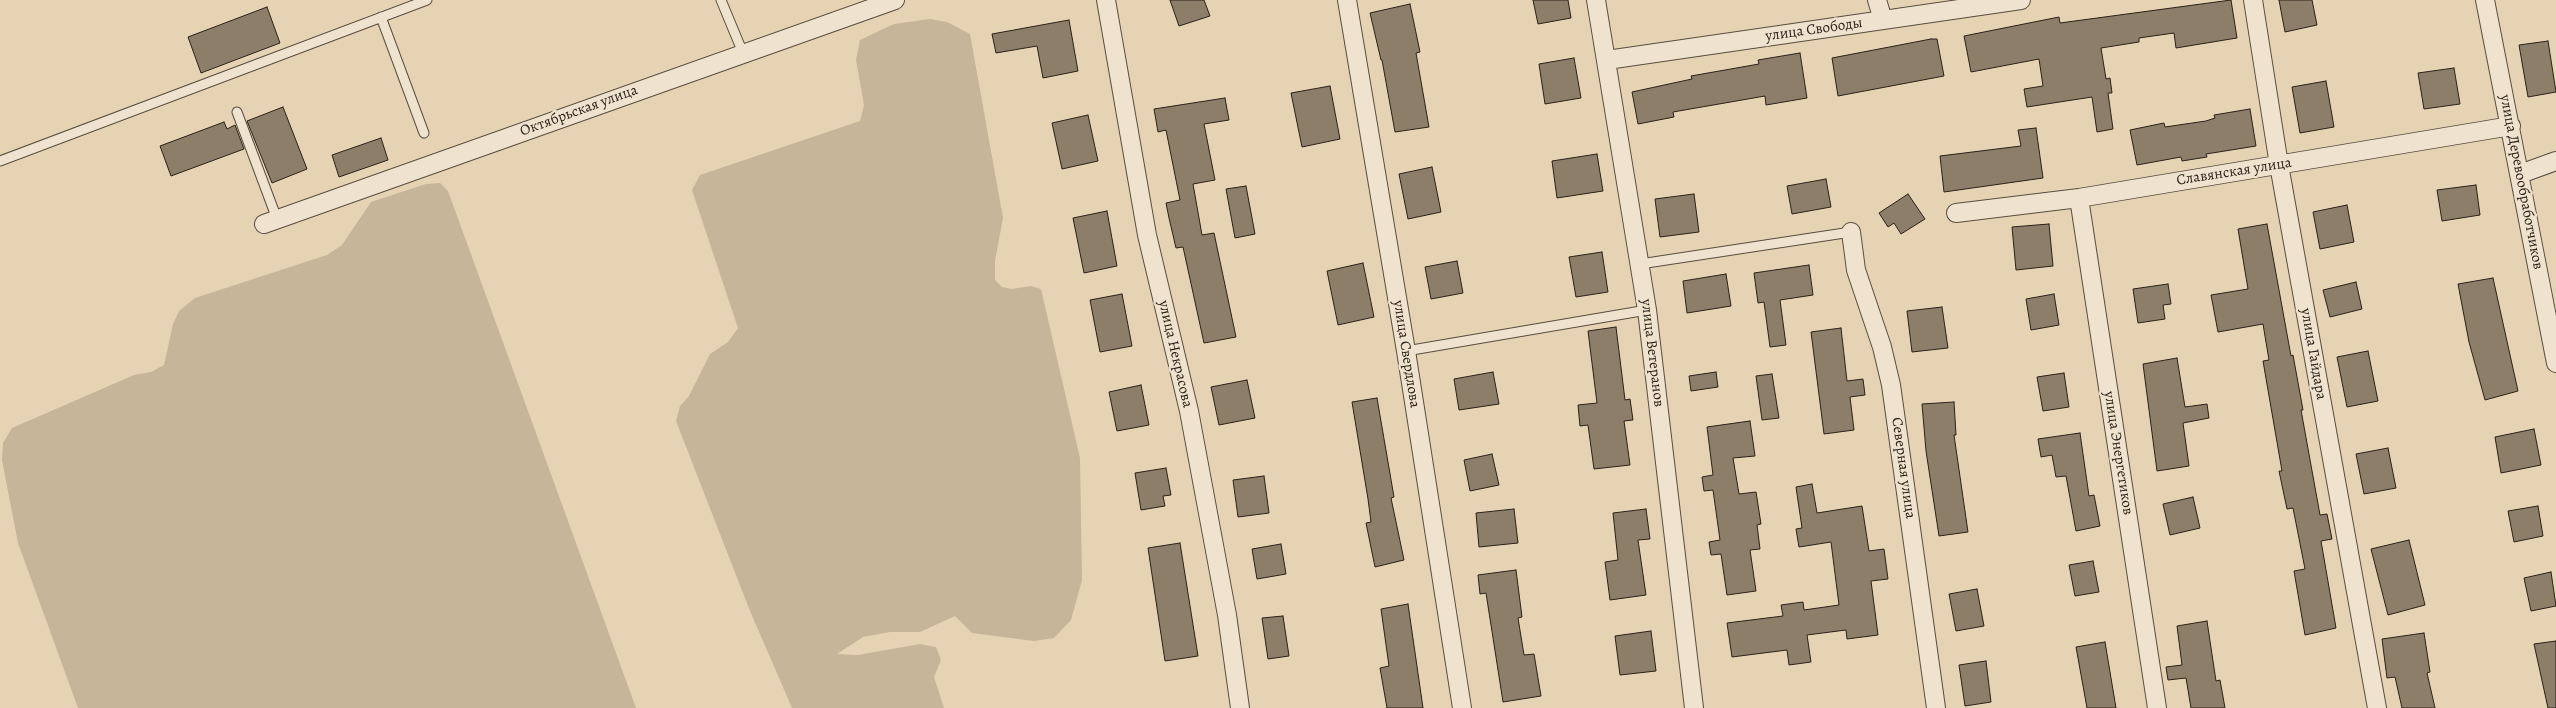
<!DOCTYPE html>
<meta charset="utf-8">
<style>
body{margin:0}
canvas{display:block;background:#e6d3b4}
</style>
<canvas width="2556" height="708"></canvas>
<script>
const g = document.querySelector('canvas').getContext('2d');
g.lineJoin = 'round';
function paint(path, color) { g.fillStyle = color; g.fill(path, 'evenodd'); }
const toPath = rows => new Path2D(rows.map(r => 'M' + r).join(''));
function strokePath(path, color, width, dash) { g.strokeStyle = color; g.lineWidth = width; g.lineCap = dash ? 'butt' : 'round'; g.setLineDash(dash || []); g.stroke(path); }
function label(font, color, halo, rows, align = 'center') {
  g.font = font + ' Alegreya,serif'; g.lineWidth = 4.5; g.setLineDash([]); g.textBaseline = 'middle'; g.strokeStyle = halo; g.fillStyle = color; for (const [text, x, y, turn = 0] of rows) {
    g.save(); g.translate(x, y); g.rotate((+turn || 0) * Math.PI / 180); g.textAlign = isNaN(turn) ? turn : align; if (halo) g.strokeText(text, 0, 0); g.fillText(text, 0, 0); g.restore();
  }
}
paint(toPath([
 [930,19,947,22,970,34,1003,218,995,261,995,280,1002,287,1012,289,1031,286,1041,289,1080,458,1082,580,1071,620,1054,638,1034,641,972,633,955,616,920,632,890,632,863,637,837,654,858,655,920,644,936,647,941,660,934,677,944,708,792,708,750,611,676,421,680,406,689,396,710,354,728,342,738,328,692,190,700,175,860,121,864,105,856,60,860,40,894,24],
 [440,183,448,191,636,708,78,708,18,543,2,460,3,443,12,428,134,375,151,372,164,365,173,324,179,311,195,298,327,255,342,245,371,202,426,184]
]), '#c6b599');
const building = toPath([
 [1170,0,1204,0,1210,16,1179,26,1170,0],
 [1533,0,1568,0,1571,18,1538,24,1533,0],
 [2231,0,2237,38,2176,48,2174,33,2139,38,2139,42,2101,48,2106,79,2110,78,2112,93,2108,93,2113,129,2097,132,2092,97,2027,107,2024,89,2043,86,2039,59,1971,72,1964,36,2059,17,2060,23,2231,0],
 [2279,0,2312,0,2317,25,2285,32,2279,0],
 [1410,4,1420,52,1416,53,1429,127,1395,132,1382,60,1381,60,1370,13,1410,4],
 [267,7,280,43,201,73,188,37,267,7],
 [1069,20,1078,71,1043,78,1037,46,996,53,992,34,1069,20],
 [1931,39,1937,39,1944,76,1838,96,1832,58,1931,39],
 [2548,41,2556,92,2528,97,2519,45,2548,41],
 [1800,53,1807,98,1766,105,1765,96,1673,112,1674,117,1638,124,1632,92,1692,79,1691,76,1759,64,1758,60,1800,53],
 [1574,58,1581,98,1545,104,1539,64,1574,58],
 [2454,68,2460,104,2424,109,2418,73,2454,68],
 [2326,81,2334,127,2300,133,2292,87,2326,81],
 [1330,86,1340,139,1302,147,1291,93,1330,86],
 [1225,98,1229,120,1204,124,1215,180,1193,184,1202,235,1214,233,1236,337,1204,343,1183,247,1176,248,1169,218,1166,203,1180,200,1166,130,1158,132,1154,109,1225,98],
 [283,107,307,169,272,183,247,121,283,107],
 [2250,109,2256,146,2206,154,2207,157,2182,161,2181,157,2137,165,2130,130,2164,123,2165,127,2206,121,2215,118,2214,115,2250,109],
 [1088,115,1098,161,1062,169,1052,123,1088,115],
 [224,122,227,129,235,125,244,149,171,176,160,146,224,122],
 [2036,128,2043,178,1944,192,1940,156,2021,146,2018,130,2036,128],
 [381,138,388,160,339,177,332,155,381,138],
 [1597,154,1603,191,1557,198,1552,161,1597,154],
 [1432,167,1441,212,1408,219,1399,174,1432,167],
 [1826,179,1831,207,1792,214,1787,186,1826,179],
 [2476,185,2480,215,2442,221,2437,190,2476,185],
 [1246,186,1255,234,1235,238,1226,189,1246,186],
 [1694,194,1699,232,1660,237,1655,199,1694,194],
 [1908,194,1925,219,1901,234,1894,223,1888,227,1879,213,1908,194],
 [2347,205,2354,242,2320,249,2313,212,2347,205],
 [1107,211,1117,266,1084,273,1073,218,1107,211],
 [2049,224,2053,266,2016,270,2012,227,2049,224],
 [2267,224,2291,356,2293,355,2303,410,2301,410,2320,515,2327,514,2332,539,2321,541,2336,628,2305,635,2294,571,2305,569,2293,508,2287,509,2279,471,2282,471,2263,361,2269,360,2263,324,2218,332,2211,295,2248,289,2238,229,2267,224],
 [1602,252,1608,292,1576,297,1569,257,1602,252],
 [1457,261,1463,293,1431,299,1425,267,1457,261],
 [1363,263,1374,317,1338,325,1327,271,1363,263],
 [1809,265,1813,295,1780,300,1786,345,1770,347,1764,302,1758,303,1754,273,1809,265],
 [1726,274,1731,306,1687,313,1683,281,1726,274],
 [2493,278,2518,391,2485,400,2469,342,2458,284,2493,278],
 [2356,282,2362,309,2330,317,2323,290,2356,282],
 [2168,284,2171,304,2163,305,2165,319,2138,323,2133,289,2168,284],
 [1122,294,1132,346,1100,352,1090,300,1122,294],
 [2054,294,2059,325,2031,330,2026,299,2054,294],
 [1942,307,1948,348,1912,352,1907,311,1942,307],
 [1616,327,1625,400,1630,399,1633,420,1624,421,1630,465,1594,469,1588,425,1580,426,1578,405,1597,403,1588,331,1616,327],
 [1841,328,1847,381,1863,379,1865,395,1850,397,1854,430,1824,434,1811,332,1841,328],
 [2368,351,2378,401,2347,407,2337,357,2368,351],
 [2177,358,2185,407,2207,404,2209,418,2183,423,2189,466,2157,471,2143,364,2177,358],
 [1493,372,1499,404,1459,410,1454,379,1493,372],
 [1716,372,1718,387,1691,391,1689,376,1716,372],
 [2064,373,2069,407,2043,411,2037,377,2064,373],
 [1772,374,1779,418,1762,420,1756,376,1772,374],
 [1247,380,1255,418,1219,425,1211,387,1247,380],
 [1141,385,1149,425,1117,431,1109,392,1141,385],
 [1377,398,1394,497,1391,498,1404,560,1375,567,1366,523,1371,522,1368,499,1352,402,1377,398],
 [1954,402,1956,435,1954,435,1968,532,1939,536,1926,451,1922,404,1954,402],
 [1750,421,1755,456,1733,458,1739,494,1756,492,1761,524,1757,525,1760,549,1750,550,1756,591,1727,595,1721,554,1711,555,1709,542,1720,540,1713,490,1704,491,1702,477,1713,475,1707,427,1750,421],
 [2534,429,2541,465,2501,473,2495,437,2534,429],
 [2080,433,2089,496,2094,495,2100,526,2076,531,2066,476,2056,477,2052,455,2041,457,2038,439,2080,433],
 [2388,448,2396,488,2364,494,2356,454,2388,448],
 [1492,454,1499,485,1470,491,1464,460,1492,454],
 [1166,468,1171,495,1163,496,1165,506,1141,510,1135,473,1166,468],
 [1264,476,1269,513,1238,517,1233,480,1264,476],
 [1812,484,1817,513,1862,506,1869,551,1884,549,1888,579,1871,581,1878,635,1847,639,1846,630,1807,635,1811,662,1789,665,1787,650,1732,657,1727,623,1783,616,1781,605,1803,602,1804,610,1839,605,1831,542,1799,547,1796,529,1802,528,1796,487,1812,484],
 [2193,497,2200,528,2170,535,2163,504,2193,497],
 [2538,506,2543,536,2514,542,2508,511,2538,506],
 [1514,509,1518,543,1479,547,1476,513,1514,509],
 [1646,509,1650,539,1638,540,1646,595,1610,600,1605,562,1618,560,1613,513,1646,509],
 [2409,540,2425,605,2388,615,2371,549,2409,540],
 [1180,543,1198,656,1165,661,1148,548,1180,543],
 [1281,544,1286,574,1257,579,1252,549,1281,544],
 [2093,561,2099,592,2075,596,2069,565,2093,561],
 [1516,570,1522,617,1518,618,1524,655,1534,654,1541,696,1503,702,1486,593,1480,594,1478,575,1516,570],
 [2551,572,2556,606,2531,611,2524,578,2551,572],
 [1977,589,1984,626,1956,631,1949,594,1977,589],
 [1408,604,1423,708,1387,708,1380,668,1389,666,1381,609,1408,604],
 [1283,616,1289,656,1268,659,1262,618,1283,616],
 [2207,621,2216,681,2220,680,2225,708,2191,708,2186,678,2168,680,2166,667,2182,665,2177,626,2207,621],
 [1651,631,1656,671,1620,675,1615,636,1651,631],
 [2424,633,2430,672,2427,673,2435,708,2402,708,2395,677,2387,678,2382,639,2424,633],
 [2556,641,2556,708,2548,708,2534,644,2556,641],
 [2105,642,2116,708,2087,708,2076,647,2105,642],
 [1986,661,1991,702,1965,706,1959,665,1986,661]
]);
paint(building, '#8c7e69');
strokePath(building, '#2a2118', 1);
const lane = toPath([
 [721,0,743,53],
 [381,17,424,133],
 [237,112,277,219],
 [0,161,427,0],
 [1640,264,1851,232],
 [1406,351,1647,310]
]);
const street = toPath([
 [1106,0,1147,235,1189,411,1227,615,1240,708],
 [1347,0,1406,351,1462,708],
 [1596,0,1647,310,1694,708],
 [1877,0,1883,20],
 [2253,0,2279,165,2377,708],
 [2485,0,2556,363],
 [1607,60,2021,0],
 [2520,174,2556,161],
 [2079,198,2157,708],
 [1956,213,2079,198,2511,126],
 [264,224,895,0],
 [1851,232,1856,270,1882,347,1891,385,1936,708]
]);
strokePath(lane, '#594e3f', 11);
strokePath(street, '#594e3f', 20);
strokePath(lane, '#efe2ce', 9);
strokePath(street, '#efe2ce', 18);
label('15px', '#2a2118', '#efe2ce', [
 ["улица Свободы",1814,30,-8],
 ["Октябрьская улица",579,111,-20],
 ["Славянская улица",2234,172,-9],
 ["улица Деревообработчиков",2521,182,79],
 ["улица Ветеранов",1652,353,83],
 ["улица Некрасова",1175,354,77],
 ["улица Свердлова",1406,354,81],
 ["улица Гайдара",2313,354,80],
 ["улица Энергетиков",2118,453,81],
 ["Северная улица",1903,468,82]
]);
</script>
